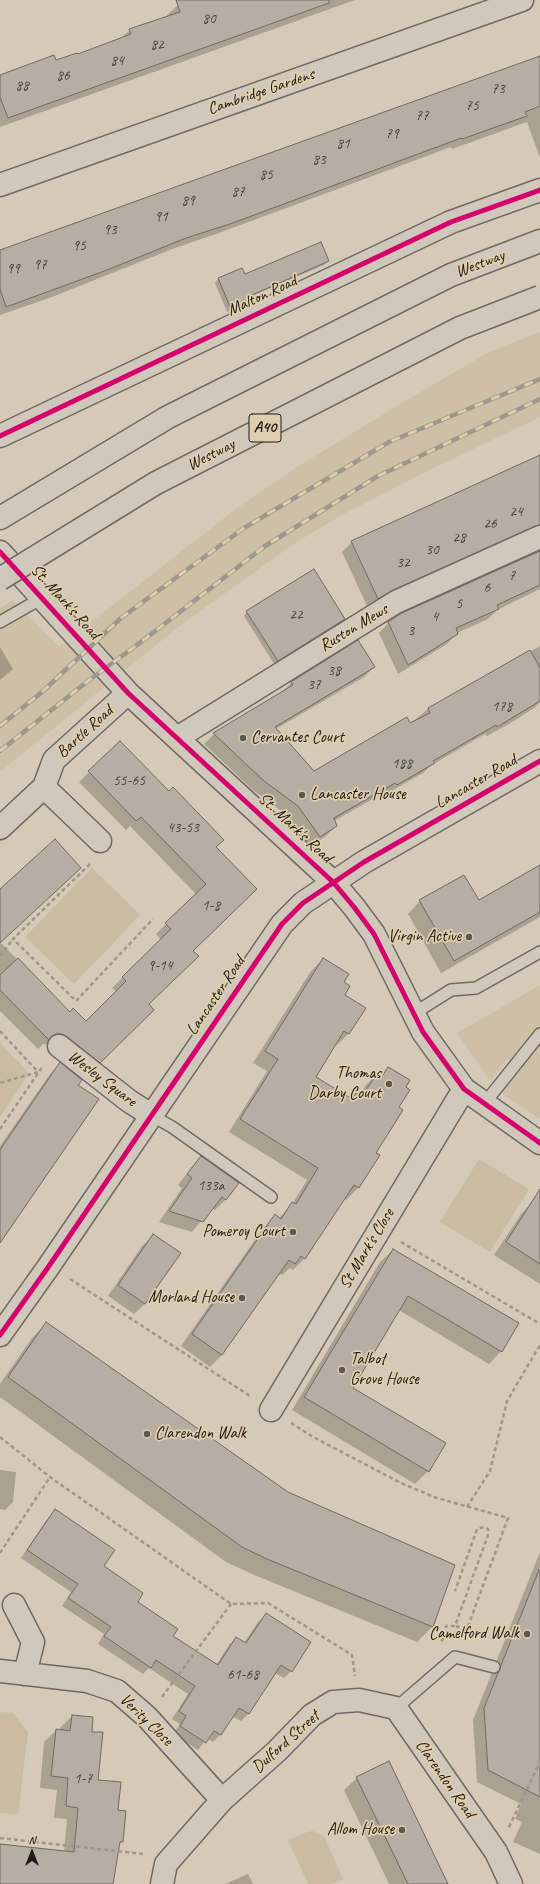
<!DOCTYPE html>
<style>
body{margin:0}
#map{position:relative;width:540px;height:1884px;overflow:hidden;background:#d4cab7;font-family:Caveat,sans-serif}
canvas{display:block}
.north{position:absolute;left:12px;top:1832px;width:40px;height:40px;-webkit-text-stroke:3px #e0cdab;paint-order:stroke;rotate:0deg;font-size:11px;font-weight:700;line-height:16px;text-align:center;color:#1c1c1c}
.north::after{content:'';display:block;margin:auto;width:14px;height:18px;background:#1c1c1c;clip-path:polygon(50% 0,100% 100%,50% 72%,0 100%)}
</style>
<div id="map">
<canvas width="540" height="1884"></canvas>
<div class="north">N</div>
</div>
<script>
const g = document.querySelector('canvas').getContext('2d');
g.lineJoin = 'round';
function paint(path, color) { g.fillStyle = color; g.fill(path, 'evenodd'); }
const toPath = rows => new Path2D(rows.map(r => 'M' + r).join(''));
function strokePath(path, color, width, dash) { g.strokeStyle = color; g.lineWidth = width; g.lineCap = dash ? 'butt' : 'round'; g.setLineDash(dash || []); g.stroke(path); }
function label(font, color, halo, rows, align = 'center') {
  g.font = font + ' Caveat,sans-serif'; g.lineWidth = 3.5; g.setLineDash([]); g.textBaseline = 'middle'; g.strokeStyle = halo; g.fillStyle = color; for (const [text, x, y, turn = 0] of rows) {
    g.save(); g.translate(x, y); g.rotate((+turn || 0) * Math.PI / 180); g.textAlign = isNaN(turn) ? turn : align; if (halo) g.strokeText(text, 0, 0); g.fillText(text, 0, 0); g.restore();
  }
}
paint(toPath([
 [540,332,540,417,430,470,340,516,295,543,182,624,0,772,0,608,13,600,59,647,237,508,297,467,410,398,491,351],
 [540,985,540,1119,501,1093,519,1069,507,1059,490,1081,457,1033]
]), '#cec0a7');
paint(toPath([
 [92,868,140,915,74,984,25,937],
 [0,1043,29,1073,0,1117],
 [479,1159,529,1189,490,1252,440,1222],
 [0,1712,13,1713,28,1732,18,1815,0,1813],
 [313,1831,324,1836,343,1879,332,1884,308,1884,288,1840,307,1832]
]), '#c9bca3');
paint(toPath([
 [191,0,355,0,0,127,0,76,55,62,121,38,130,30,168,17,167,15,178,5],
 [540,57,540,158,527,122,452,149,451,147,219,233,175,248,52,297,0,315,0,251],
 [328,261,324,265,252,296,253,299,249,303,227,312,215,283,218,279,242,269,244,276],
 [540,456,540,540,368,608,342,552,352,542],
 [540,552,540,589,497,610,488,619,457,633,447,644,398,674,379,633,389,622],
 [247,612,344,619,274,664,244,616],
 [358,642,374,667,364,677,276,729,314,773,410,724,428,709,540,646,540,702,534,708,509,724,487,736,485,734,430,766,423,773,386,794,385,792,334,821,336,826,326,836,310,847,288,816,254,791,204,744,214,734,281,693,291,683],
 [0,647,13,669,0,680],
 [120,742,215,848,192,951,148,1004,153,1010,89,1072,50,1044,43,1044,38,1049,0,1011,0,890,80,868,0,942,70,1013,86,1022,117,992,112,988,161,940,156,934,196,894,130,826,126,830,79,782],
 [540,866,540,917,441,973,408,914,420,901,478,902],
 [323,959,343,982,349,1033,337,1045,335,1044,314,1077,351,1100,357,1094,359,1095,366,1085,378,1073,381,1075,388,1068,397,1108,374,1153,378,1156,358,1188,346,1200,344,1198,305,1258,293,1270,290,1268,282,1275,279,1273,222,1355,210,1367,181,1346,263,1228,275,1216,279,1218,293,1203,307,1180,229,1132,267,1071,253,1063,311,971],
 [60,1064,77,1085,0,1242,0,1146,50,1074],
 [201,1157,237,1183,225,1200,215,1210,212,1208,192,1232,159,1222,182,1188,178,1185,191,1168],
 [533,1201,540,1206,540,1284,494,1255,521,1214],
 [153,1236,145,1304,134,1314,108,1296,142,1246],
 [393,1250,501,1351,489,1364,399,1310,352,1389,428,1471,415,1484,292,1410,380,1262],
 [47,1323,432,1627,417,1642,252,1574,226,1562,0,1397,0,1384,32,1338],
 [0,1470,16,1472,13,1502,5,1510,0,1509],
 [52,1514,172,1636,216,1665,229,1645,236,1638,244,1643,258,1622,266,1615,291,1671,284,1678,275,1673,248,1714,241,1721,232,1716,220,1735,213,1742,207,1738,198,1750,173,1734,180,1724,172,1719,188,1694,149,1668,143,1674,98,1644,104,1634,62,1606,71,1592,21,1558,45,1522],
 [540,1552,540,1854,513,1842,522,1822,515,1819,521,1804,477,1782,473,1720],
 [72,1716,91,1732,97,1781,117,1811,122,1841,118,1846,112,1884,0,1884,0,1845,64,1852,67,1819,54,1818,57,1790,40,1788,44,1742,56,1730,60,1731,60,1728],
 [357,1778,447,1884,389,1884,344,1790],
 [248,1874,253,1884,225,1884]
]), '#0003');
const building = toPath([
 [176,0,329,0,329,3,8,118,0,97,0,75,54,55,56,60,77,53,78,54,131,34,129,29,180,12,176,0],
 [540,56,540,106,525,112,527,116,462,139,461,138,230,224,186,238,107,270,6,307,0,289,0,250,540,56],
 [321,242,329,261,252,295,254,299,231,309,218,278,242,268,245,274,321,242],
 [540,455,540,525,391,591,378,599,351,541,540,455],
 [540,551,540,585,497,605,499,609,456,628,458,634,408,665,388,622,402,613,540,551],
 [314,569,345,619,278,661,246,611,314,569],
 [358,640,375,667,275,727,314,771,407,717,410,723,430,713,428,708,530,650,540,668,540,701,497,727,496,725,433,761,435,763,397,785,395,783,334,818,337,826,320,837,298,806,264,781,213,733,293,685,291,682,358,640],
 [120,741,169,791,173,787,224,840,216,847,257,889,193,951,199,956,149,1004,154,1010,100,1063,66,1036,61,1034,55,1034,49,1040,0,990,0,975,18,958,70,1012,73,1008,86,1021,126,981,122,977,171,929,165,923,206,884,141,817,136,821,88,771,120,741],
 [55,839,81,868,0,943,0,889,55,839],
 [540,865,540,912,454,961,419,900,464,875,479,900,540,865],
 [323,958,349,974,344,982,350,986,345,995,366,1008,349,1034,344,1031,316,1077,352,1099,356,1093,362,1096,378,1072,383,1075,388,1067,410,1080,406,1087,410,1090,399,1107,403,1110,376,1153,380,1155,359,1188,354,1185,305,1259,301,1256,295,1264,289,1260,222,1355,192,1334,275,1214,281,1219,292,1202,296,1204,318,1168,240,1119,278,1059,265,1051,323,958],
 [60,1062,82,1080,78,1085,99,1099,0,1243,0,1150,60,1062],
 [201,1156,239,1183,226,1200,222,1197,203,1222,169,1211,192,1178,187,1174,201,1156],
 [540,1189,540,1264,506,1242,540,1189],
 [153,1234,181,1253,145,1304,118,1285,153,1234],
 [393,1249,519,1323,502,1352,408,1296,353,1388,446,1443,429,1472,304,1397,393,1249],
 [46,1322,288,1492,455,1565,433,1627,267,1559,242,1547,8,1377,46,1322],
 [55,1509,115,1550,104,1566,143,1593,138,1602,178,1629,173,1636,218,1665,236,1637,246,1643,266,1613,311,1642,292,1672,281,1665,249,1714,239,1708,221,1735,214,1731,206,1743,180,1726,186,1716,179,1711,195,1686,156,1660,151,1668,104,1636,111,1627,68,1598,78,1584,27,1550,55,1509],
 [539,1570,540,1570,540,1797,488,1770,484,1708,539,1570],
 [72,1715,93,1717,92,1732,103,1732,98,1780,121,1782,118,1810,126,1811,123,1842,120,1842,113,1884,0,1884,0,1844,74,1852,78,1808,66,1806,68,1778,51,1776,56,1729,70,1731,72,1715],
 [389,1761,448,1884,408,1884,356,1777,389,1761]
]);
paint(building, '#b6aea2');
strokePath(building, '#6f6a62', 1);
const lane = toPath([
 [0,622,42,598],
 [413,1014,451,990,476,988,540,952],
 [484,1104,540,1034],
 [151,1115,172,1127,271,1197],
 [396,1708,455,1657,494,1667]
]);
const street = toPath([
 [0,436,451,222,540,190],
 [0,552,128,693,333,882,354,907,374,934,423,1032,464,1089,540,1143],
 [177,738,396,602,540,537],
 [44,787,100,841],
 [0,828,44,787,54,760,128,693],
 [59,1046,129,1101,151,1115],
 [271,1410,464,1089],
 [14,1605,33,1642,25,1674],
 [0,1671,87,1681,117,1691,147,1717,222,1800],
 [162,1884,166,1864,222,1800,277,1751,312,1715,333,1702,359,1700,396,1708,496,1852,511,1884]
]);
const secondary = toPath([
 [0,185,522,0],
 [0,1335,49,1266,282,924,303,903,364,862,540,761]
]);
const highway = toPath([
 [0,518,168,417,451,275,540,241]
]);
strokePath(lane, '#6f6a62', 14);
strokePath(street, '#6f6a62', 25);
strokePath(secondary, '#6f6a62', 25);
strokePath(highway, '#6f6a62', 25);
strokePath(toPath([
 [90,864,13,939,76,1001,153,919],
 [0,956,13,939],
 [0,1031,38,1072,0,1083],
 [0,1129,43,1066],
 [401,1242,540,1324],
 [70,1279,250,1396],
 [291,1423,313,1437,401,1483,434,1497,508,1518,467,1629,455,1626],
 [0,1437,50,1477,231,1604,268,1603,352,1655,355,1676],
 [467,1507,490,1471,507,1401,540,1345],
 [0,1553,50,1477],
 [441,1641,443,1639,446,1626,455,1626,488,1535,488,1529,484,1527,477,1529,455,1591],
 [162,1697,231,1604],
 [509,1827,540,1762],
 [0,1838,143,1854]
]), '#9d978c', 2.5, [4, 3]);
strokePath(lane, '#d0c8bb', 11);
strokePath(street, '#d0c8bb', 22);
strokePath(secondary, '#d0c8bb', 22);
strokePath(highway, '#d0c8bb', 22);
const rail = toPath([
 [0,726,42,692,121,618,244,528,389,442,540,379],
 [0,751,88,681,145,639,265,546,378,476,540,399]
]);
strokePath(rail, '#9d978c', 4.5);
strokePath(rail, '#e0cdab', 3, [9]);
const highwayBridge = toPath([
 [0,579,156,483,460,328,540,297]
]);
strokePath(highwayBridge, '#6f6a62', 25, []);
strokePath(highwayBridge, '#d0c8bb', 22);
strokePath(toPath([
 [0,436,451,222,540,190],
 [0,552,128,693,333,882,354,907,374,934,423,1032,464,1089,540,1143],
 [0,1335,49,1266,282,924,303,903,364,862,540,761]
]), '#d6006c', 5);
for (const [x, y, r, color] of [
 [243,738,4,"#5c5952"],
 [302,795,4,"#5c5952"],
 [469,937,4,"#5c5952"],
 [389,1084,4,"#5c5952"],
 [293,1232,4,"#5c5952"],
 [242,1298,4,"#5c5952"],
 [342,1370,4,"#5c5952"],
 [147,1434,4,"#5c5952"],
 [527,1634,4,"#5c5952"],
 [402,1830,4,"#5c5952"]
]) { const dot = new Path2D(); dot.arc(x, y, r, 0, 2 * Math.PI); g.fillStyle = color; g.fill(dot); strokePath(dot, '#e0cdab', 1.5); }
label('15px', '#42403e', null, [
 ["80",209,19],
 ["82",157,45],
 ["84",117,61],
 ["86",63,76],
 ["88",22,86],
 ["73",498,89],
 ["75",472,106],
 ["77",422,116],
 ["79",392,134],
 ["81",343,144],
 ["83",319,160],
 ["85",266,175],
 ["87",238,192],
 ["89",188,201],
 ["91",161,217],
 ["93",110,230],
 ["95",79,246],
 ["97",40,265],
 ["99",13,269],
 ["24",516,512],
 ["26",490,524],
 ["28",459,538],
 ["30",432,550],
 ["32",403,563],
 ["7",512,576],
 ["6",487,588],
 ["5",459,604],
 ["22",296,615],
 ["4",435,617],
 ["3",411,631],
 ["38",334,671],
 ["37",314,685],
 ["178",502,707],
 ["188",402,764],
 ["55-65",129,781],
 ["43-53",183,828],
 ["1-8",211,906],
 ["9-14",160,966],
 ["133a",211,1186],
 ["61-68",243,1675],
 ["1-7",83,1779]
]);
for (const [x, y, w] of [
 [265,428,32]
]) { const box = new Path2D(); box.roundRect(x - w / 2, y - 14, w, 28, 3); g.fillStyle = '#e0cdab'; g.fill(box); strokePath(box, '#1c1c1c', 1); }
label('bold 16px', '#1c1c1c', null, [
 ["A40",265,428]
]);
label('17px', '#1c1c1c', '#e0cdab', [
 ["Cambridge Gardens",261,92,-19],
 ["Westway",480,264,-21],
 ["Malton Road",262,296,-25],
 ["Westway",211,455,-27],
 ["St. Mark's Road",65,602,48],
 ["Ruston Mews",354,628,-31],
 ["Bartle Road",85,732,-42],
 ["Lancaster Road",476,782,-30],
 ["St. Mark's Road",295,828,43],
 ["Lancaster Road",216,996,-56],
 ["Wesley Square",102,1079,37],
 ["St Mark's Close",367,1249,-59],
 ["Verity Close",146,1720,44],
 ["Dulford Street",286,1742,-42],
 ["Clarendon Road",445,1779,55]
]);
label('17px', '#1c1c1c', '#e0cdab', [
 ["Cervantes Court",251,738,"left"],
 ["Lancaster House",310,795,"left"],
 ["Virgin Active",461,937],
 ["Thomas",381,1074],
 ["Darby Court",381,1094],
 ["Pomeroy Court",285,1232],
 ["Morland House",234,1298],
 ["Talbot",350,1360,"left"],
 ["Grove House",350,1380,"left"],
 ["Clarendon Walk",155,1434,"left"],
 ["Camelford Walk",519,1634],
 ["Allom House",394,1830]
], 'right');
</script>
